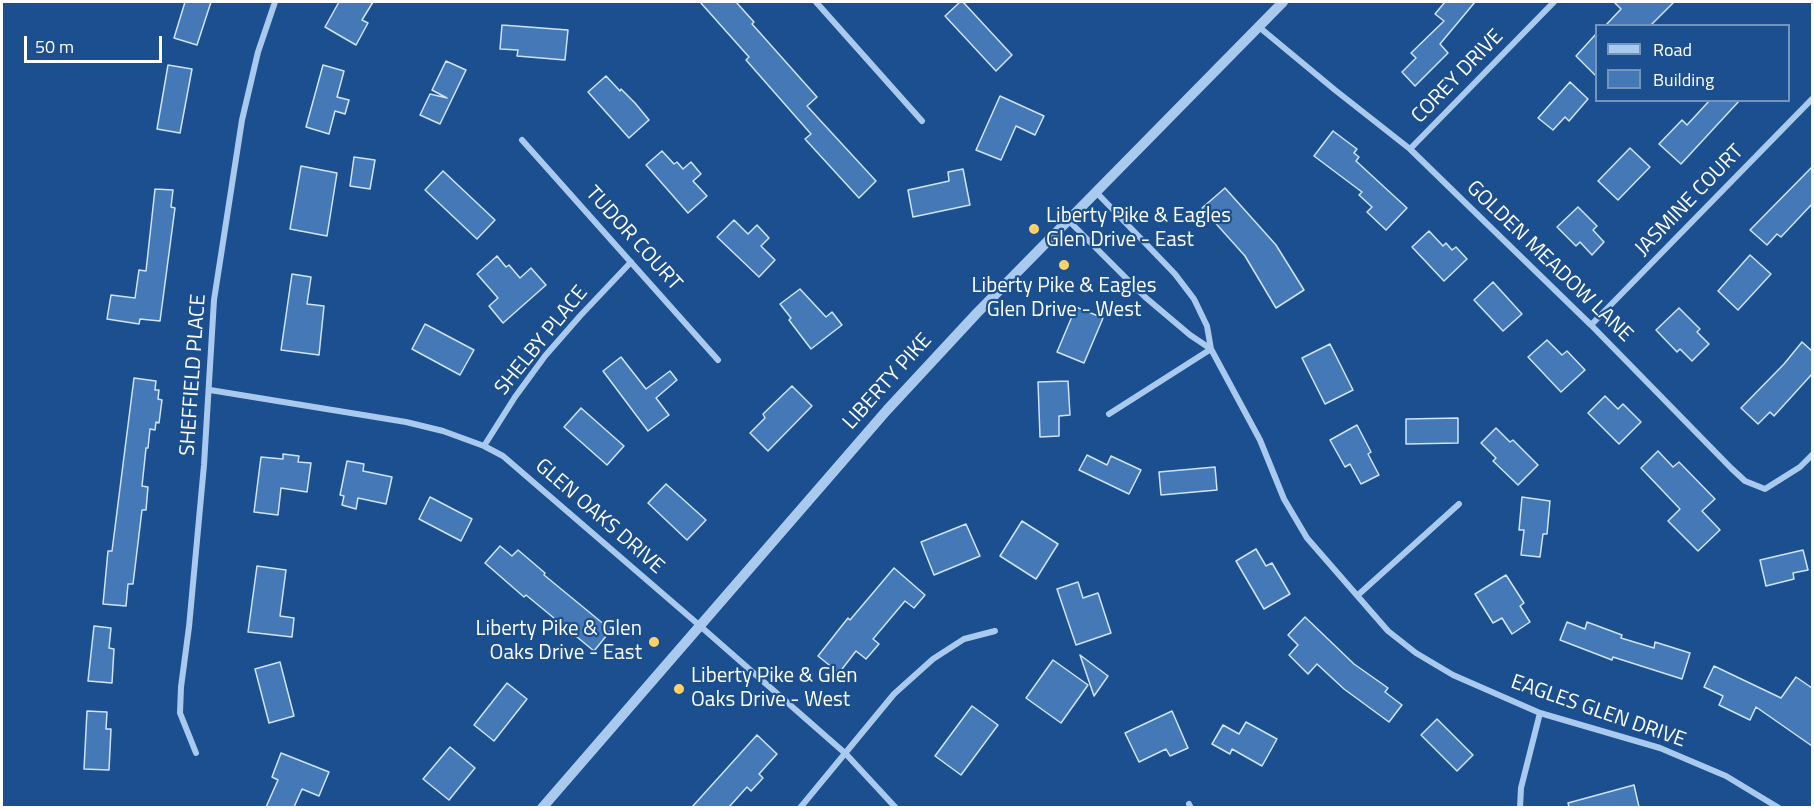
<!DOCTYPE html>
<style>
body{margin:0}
#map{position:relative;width:1814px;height:809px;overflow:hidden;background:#1b4f8f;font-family:"Titillium Web",sans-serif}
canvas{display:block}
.frame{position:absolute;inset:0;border:3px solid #fff;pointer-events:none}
.legend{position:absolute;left:1595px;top:24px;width:195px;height:78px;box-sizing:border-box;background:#1b4f8f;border:2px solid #7695bc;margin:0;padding:8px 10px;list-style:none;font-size:18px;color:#fff}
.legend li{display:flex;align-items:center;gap:12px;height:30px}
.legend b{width:30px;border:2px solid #7695bc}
.scale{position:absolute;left:24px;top:36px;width:138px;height:27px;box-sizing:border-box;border:3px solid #fff;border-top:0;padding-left:8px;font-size:18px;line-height:21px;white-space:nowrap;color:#fff;-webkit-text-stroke:4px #1b4f8f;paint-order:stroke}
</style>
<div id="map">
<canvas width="1814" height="809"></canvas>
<div class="frame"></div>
<ul class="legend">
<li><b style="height:8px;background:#a9c9ee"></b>Road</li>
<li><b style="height:16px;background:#4478b7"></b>Building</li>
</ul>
<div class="scale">50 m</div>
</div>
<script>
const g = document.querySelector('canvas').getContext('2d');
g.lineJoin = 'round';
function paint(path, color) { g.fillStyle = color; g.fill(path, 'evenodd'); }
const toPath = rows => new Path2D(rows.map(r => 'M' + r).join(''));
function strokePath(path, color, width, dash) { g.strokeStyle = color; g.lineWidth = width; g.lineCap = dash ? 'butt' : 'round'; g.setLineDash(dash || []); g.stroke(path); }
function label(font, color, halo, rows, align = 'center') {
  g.font = font + ' "Titillium Web",sans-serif'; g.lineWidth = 4.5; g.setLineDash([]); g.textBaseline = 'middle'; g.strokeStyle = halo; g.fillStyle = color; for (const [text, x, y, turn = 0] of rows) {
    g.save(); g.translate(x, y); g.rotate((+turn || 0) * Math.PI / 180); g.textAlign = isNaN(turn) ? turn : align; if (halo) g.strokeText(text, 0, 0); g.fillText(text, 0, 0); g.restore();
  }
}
const building = toPath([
 [185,2,211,2,197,45,174,38,185,2],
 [339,2,373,2,362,20,368,23,356,45,325,27,339,2],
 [700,2,736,2,754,22,752,24,817,97,807,106,876,181,859,198,805,139,811,134,746,60,749,57,700,2],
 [960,2,963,2,1012,55,996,71,945,16,960,2],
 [1445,2,1475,2,1440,44,1448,53,1415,86,1402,72,1416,58,1411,53,1444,21,1435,14,1445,2],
 [1614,2,1674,2,1650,26,1605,26,1621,9,1614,2],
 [502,25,568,30,565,60,517,56,518,50,500,49,502,25],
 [1596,34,1596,76,1576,56,1596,34],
 [446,61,466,70,440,124,420,115,430,94,447,98,432,90,446,61],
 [168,65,192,69,180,133,157,129,168,65],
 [323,65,344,71,337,97,349,100,345,114,335,111,329,134,306,127,323,65],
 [606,76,620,91,621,89,635,103,649,120,629,138,588,92,606,76],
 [1570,82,1588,99,1569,121,1565,117,1553,130,1538,118,1570,82],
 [1000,96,1044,116,1035,135,1016,126,1001,160,976,150,1000,96],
 [1710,100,1740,100,1681,164,1659,144,1682,120,1687,125,1710,100],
 [1333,131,1357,149,1354,153,1359,157,1356,161,1407,208,1386,230,1367,212,1372,207,1359,195,1362,192,1314,156,1333,131],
 [1630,148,1650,167,1618,200,1598,181,1630,148],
 [662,151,674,164,677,162,683,169,691,162,701,174,693,181,707,196,688,213,646,165,662,151],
 [354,157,375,160,370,189,350,186,354,157],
 [301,166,337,173,327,236,290,229,301,166],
 [1812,167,1812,204,1781,237,1777,234,1767,245,1750,230,1812,167],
 [963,169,970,205,913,217,908,190,949,181,948,172,963,169],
 [443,171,495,220,477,239,425,190,443,171],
 [1225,188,1276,245,1304,290,1276,308,1245,256,1202,208,1225,188],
 [155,189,173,190,171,207,175,208,160,321,140,319,139,324,107,319,111,295,135,298,139,270,146,271,155,189],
 [1578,207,1597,226,1593,230,1604,242,1592,255,1580,242,1576,246,1557,227,1578,207],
 [734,220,748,234,757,225,769,238,761,246,775,260,759,277,717,237,734,220],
 [1429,231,1443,246,1446,243,1452,250,1456,247,1467,259,1444,281,1412,247,1429,231],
 [1750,255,1771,274,1738,310,1718,291,1750,255],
 [497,256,506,267,509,265,520,278,531,268,546,285,503,323,489,306,498,298,477,274,497,256],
 [292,274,311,277,307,304,324,306,319,355,281,350,292,274],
 [1493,282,1522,314,1503,331,1474,300,1493,282],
 [800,289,826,317,832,312,842,325,811,349,789,320,791,318,780,304,800,289],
 [1076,307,1103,318,1084,363,1057,352,1076,307],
 [1679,308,1700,329,1697,332,1709,344,1692,361,1680,349,1677,352,1656,330,1679,308],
 [425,324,474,350,460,375,412,349,425,324],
 [1547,340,1562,355,1567,351,1585,370,1561,392,1528,357,1547,340],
 [1802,342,1812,351,1812,374,1774,416,1770,412,1758,424,1741,408,1784,364,1802,342],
 [1330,344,1353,390,1325,404,1302,358,1330,344],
 [621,357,646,389,670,371,677,380,656,398,669,415,648,431,603,371,621,357],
 [134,378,156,381,155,390,159,390,158,399,162,400,159,423,156,422,155,430,150,429,148,448,146,448,142,486,148,487,146,510,142,510,133,584,128,584,126,606,103,604,108,551,112,551,134,378],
 [1068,381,1070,415,1059,416,1059,436,1040,437,1038,382,1068,381],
 [792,386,812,406,768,451,750,433,765,418,763,414,792,386],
 [1605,396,1618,409,1623,404,1641,422,1619,444,1588,413,1605,396],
 [581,408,624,446,607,465,564,427,581,408],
 [1458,418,1458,443,1406,444,1406,419,1458,418],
 [1357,425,1371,452,1368,454,1379,475,1361,484,1350,464,1345,467,1330,440,1357,425],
 [1496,428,1510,442,1513,440,1538,465,1518,485,1493,461,1496,458,1481,443,1496,428],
 [1658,451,1673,467,1679,462,1715,499,1702,511,1720,530,1698,551,1668,521,1680,509,1641,468,1658,451],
 [283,454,299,456,298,462,311,463,307,492,281,488,278,515,254,512,261,457,283,459,283,454],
 [1087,455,1107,465,1111,456,1141,470,1129,494,1079,470,1087,455],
 [347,461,364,464,363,471,392,477,386,504,358,498,356,509,342,505,344,496,340,495,347,461],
 [1215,467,1217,490,1161,495,1159,472,1215,467],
 [666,484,706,520,687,540,648,503,666,484],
 [430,497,472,519,461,541,419,519,430,497],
 [1522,497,1550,501,1547,534,1543,534,1540,557,1521,555,1524,530,1519,530,1522,497],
 [1022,521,1058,544,1036,579,1000,556,1022,521],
 [966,524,980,556,934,575,921,542,966,524],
 [500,546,512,556,518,550,545,573,544,575,611,630,594,651,526,595,524,597,485,563,500,546],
 [1256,549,1266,566,1272,563,1290,594,1264,609,1236,561,1256,549],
 [1803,550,1808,570,1793,573,1794,579,1766,586,1760,560,1803,550],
 [257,566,286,570,280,616,294,618,292,637,248,632,257,566],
 [894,568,925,595,914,608,905,601,873,639,879,644,866,659,856,651,839,673,818,656,848,618,850,620,894,568],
 [1506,575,1524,603,1520,606,1530,622,1512,634,1502,618,1493,623,1475,594,1506,575],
 [1078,582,1083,598,1098,593,1111,633,1076,645,1057,589,1078,582],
 [1305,617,1354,664,1388,688,1385,692,1402,705,1389,722,1344,689,1317,664,1308,674,1289,655,1298,645,1288,635,1305,617],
 [1567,622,1585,629,1587,622,1622,635,1621,638,1654,648,1655,642,1690,653,1682,679,1613,657,1612,660,1560,640,1567,622],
 [94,626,111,628,109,648,114,649,112,683,88,681,94,626],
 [1080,655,1108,676,1094,696,1080,655],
 [1053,660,1088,685,1061,723,1026,698,1053,660],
 [280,662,294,716,269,723,255,669,280,662],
 [1714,666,1781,698,1796,677,1812,688,1812,746,1756,707,1750,720,1719,705,1723,696,1704,687,1714,666],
 [507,683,527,699,494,741,474,725,507,683],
 [972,706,998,725,961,775,935,756,972,706],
 [87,711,107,712,106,729,111,729,109,770,84,769,87,711],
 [1172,711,1188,748,1170,756,1166,749,1139,762,1125,733,1172,711],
 [1437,719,1473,755,1457,771,1421,735,1437,719],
 [1246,722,1277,739,1262,766,1232,749,1230,754,1212,744,1223,725,1239,734,1246,722],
 [757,735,777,754,759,774,763,778,751,791,747,787,729,807,692,807,757,735],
 [450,747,475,768,449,800,423,779,450,747],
 [281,753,329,772,319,796,302,789,294,807,266,807,278,780,272,777,281,753],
 [1634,785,1639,807,1569,807,1568,803,1634,785]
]);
paint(building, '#4478b7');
strokePath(building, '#cfe3fa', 1.5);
strokePath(toPath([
 [816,2,922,121],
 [1259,27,1335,90,1410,149,1591,325,1731,468,1745,481,1765,489,1800,467,1812,455],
 [522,140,718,360],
 [1410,149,1554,2],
 [1096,192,1175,274,1194,299,1207,326,1211,349,1260,440,1284,499,1307,538,1388,631,1416,653,1453,675,1540,713,1660,748,1726,776,1779,808],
 [1068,220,1145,297,1190,335,1211,349],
 [1591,325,1812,99],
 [210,390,406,422,443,431,484,446,503,456,699,625,846,754,896,808],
 [1109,414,1211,349],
 [484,446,515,397,545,356,580,316,631,262],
 [1358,595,1459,504],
 [196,753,180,713,181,687,189,627,204,465,214,300,242,120,258,52,275,2],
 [1189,804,1191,808],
 [800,808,894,694,933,659,964,639,995,631],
 [1520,808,1521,788,1540,713]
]), '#a9c9ee', 6);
strokePath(toPath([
 [542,808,887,410,977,313,1283,2]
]), '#a9c9ee', 10);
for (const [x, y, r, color] of [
 [1034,229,6,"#ffd166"],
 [1064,265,6,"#ffd166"],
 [654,642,6,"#ffd166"],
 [679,689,6,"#ffd166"]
]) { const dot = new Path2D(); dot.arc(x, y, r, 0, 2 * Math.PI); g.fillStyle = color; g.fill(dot); strokePath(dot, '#1b4f8f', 2); }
label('21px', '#fff', '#1b4f8f', [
 ["COREY DRIVE",1458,77,-46],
 ["JASMINE COURT",1690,201,-46],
 ["TUDOR COURT",633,239,48],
 ["GOLDEN MEADOW LANE",1549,262,44],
 ["SHELBY PLACE",542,341,-51],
 ["SHEFFIELD PLACE",194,375,-86],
 ["LIBERTY PIKE",888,382,-48],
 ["GLEN OAKS DRIVE",599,517,41],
 ["EAGLES GLEN DRIVE",1598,712,19]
]);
label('21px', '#fff', '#1b4f8f', [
 ["Liberty Pike & Eagles",1046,217],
 ["Glen Drive - East",1046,241],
 ["Liberty Pike & Eagles",1064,287,"center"],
 ["Glen Drive - West",1064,311,"center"],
 ["Liberty Pike & Glen",642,630,"right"],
 ["Oaks Drive - East",642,654,"right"],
 ["Liberty Pike & Glen",691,677],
 ["Oaks Drive - West",691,701]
], 'left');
</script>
